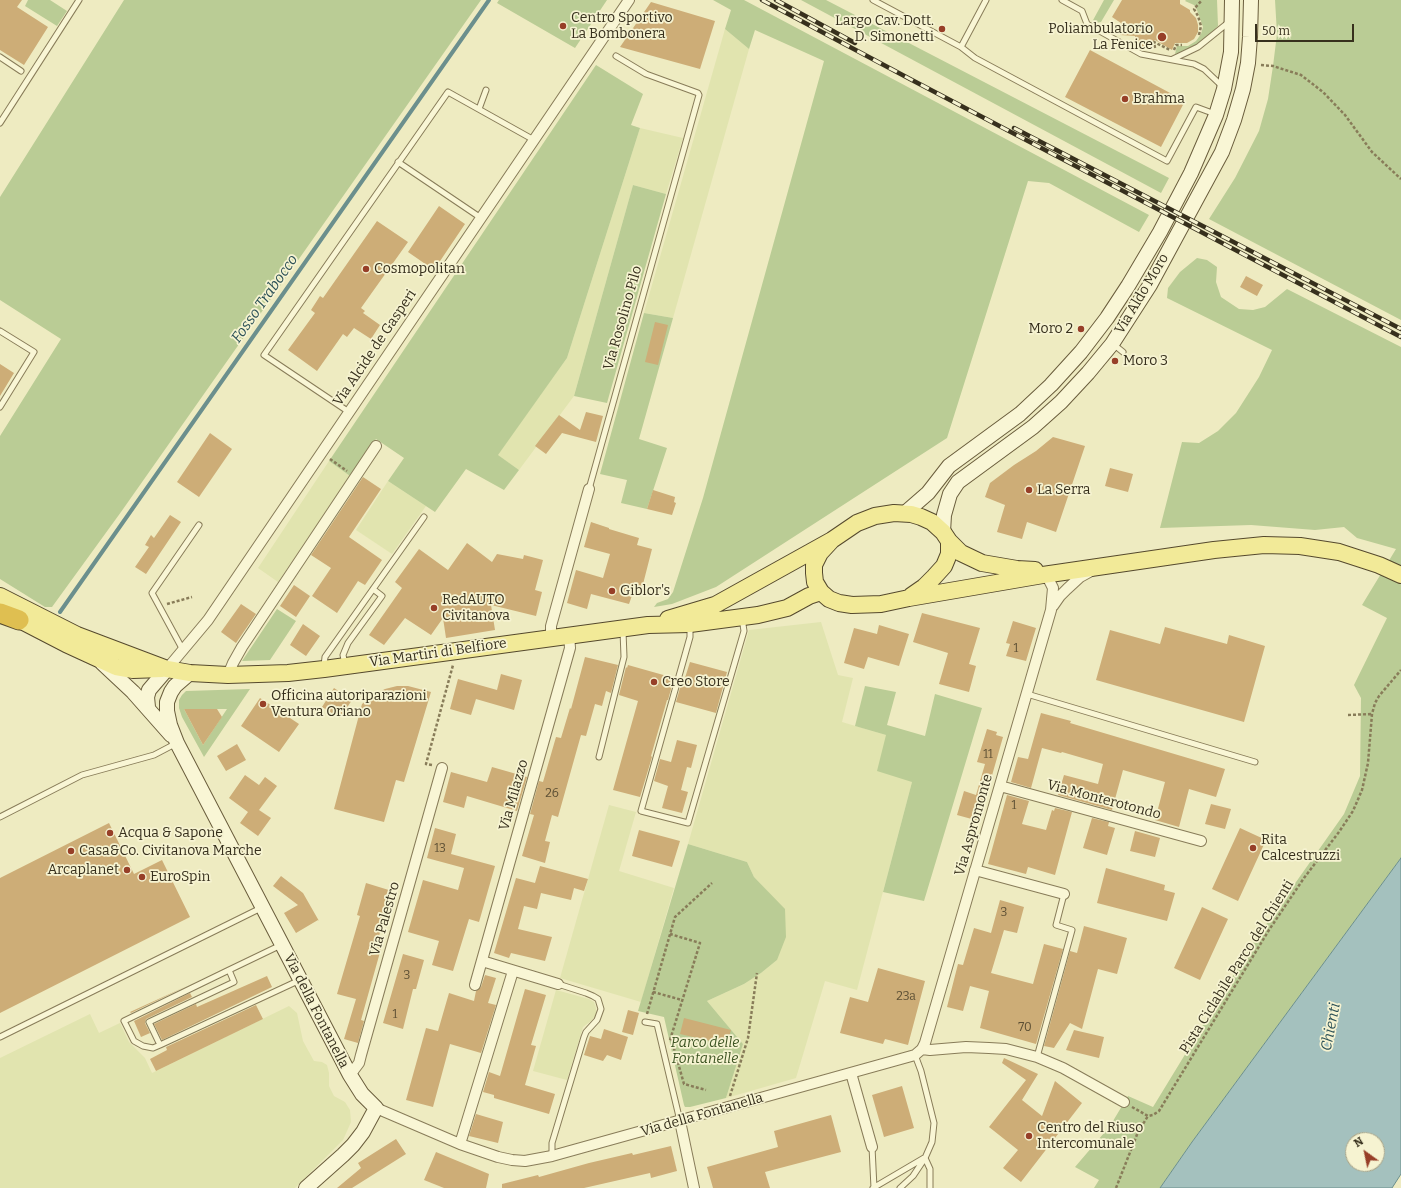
<!DOCTYPE html>
<style>
body{margin:0}
#map{position:relative;width:1401px;height:1188px;overflow:hidden;background:#eeebc1;font-family:Bitter,serif}
canvas{display:block}
.north{position:absolute;left:1345px;top:1132px;width:40px;height:40px;box-sizing:border-box;background:#f6f3d1;border:1px solid #aaa589;border-radius:50%;rotate:327deg;font-size:11px;font-weight:700;line-height:16px;text-align:center;color:#37301d}
.north::after{content:'';display:block;margin:auto;width:14px;height:18px;background:#973f28;clip-path:polygon(50% 0,100% 100%,50% 72%,0 100%)}
.scale{position:absolute;left:1255px;top:24px;width:99px;height:18px;box-sizing:border-box;border:2px solid #37301d;border-top:0;padding-left:5px;font-size:12px;line-height:14px;white-space:nowrap;color:#37301d;-webkit-text-stroke:3px #f6f3d1;paint-order:stroke}
</style>
<div id="map">
<canvas width="1401" height="1188"></canvas>
<div class="north">N</div>
<div class="scale">50 m</div>
</div>
<script>
const g = document.querySelector('canvas').getContext('2d');
g.lineJoin = 'round';
function paint(path, color) { g.fillStyle = color; g.fill(path, 'evenodd'); }
const toPath = rows => new Path2D(rows.map(r => 'M' + r).join(''));
function strokePath(path, color, width, dash) { g.strokeStyle = color; g.lineWidth = width; g.lineCap = dash ? 'butt' : 'round'; g.setLineDash(dash || []); g.stroke(path); }
function label(font, color, halo, rows, align = 'center') {
  g.font = font + ' Bitter,serif'; g.lineWidth = 3.5; g.setLineDash([]); g.textBaseline = 'middle'; g.strokeStyle = halo; g.fillStyle = color; for (const [text, x, y, turn = 0] of rows) {
    g.save(); g.translate(x, y); g.rotate((+turn || 0) * Math.PI / 180); g.textAlign = isNaN(turn) ? turn : align; if (halo) g.strokeText(text, 0, 0); g.fillText(text, 0, 0); g.restore();
  }
}
paint(toPath([
 [725,29,749,49,673,318,644,313],
 [640,128,683,138,666,194,633,185,574,396,519,470,497,455,567,358],
 [329,461,350,476,278,582,258,568],
 [388,481,426,506,392,554,356,530],
 [821,622,838,675,853,678,842,722,886,735,912,782,857,990,825,981,796,1078,726,1098,743,1044,707,1001,744,984,761,973,777,960,768,892,754,877,747,862,688,844,749,630],
 [609,805,636,812,619,871,674,888,641,1002,560,978],
 [556,990,589,999,594,1002,596,1008,596,1015,591,1021,583,1027,567,1080,533,1071],
 [289,1006,297,1013,303,1041,314,1061,322,1062,327,1065,329,1073,329,1086,334,1096,345,1102,350,1110,351,1122,343,1140,295,1188,0,1188,0,1058,90,1014,99,1033,120,1023,129,1042,145,1058,152,1073]
]), '#e1e4af');
paint(toPath([
 [28,0,50,0,67,11,57,26,25,6],
 [124,0,481,0,121,512,52,607,45,607,0,579,0,436,61,339,0,300,0,197],
 [499,0,607,0,575,48,497,3],
 [713,0,744,0,1149,215,1139,232,1049,183,1028,181,947,438,716,587,672,604,654,607,657,603,668,599,673,592,703,498,824,61,755,30,749,49,725,29,731,10],
 [801,0,826,0,1169,178,1161,193],
 [1104,0,1114,0,1101,22,1095,23,1092,22],
 [1186,0,1217,0,1218,26,1208,36,1197,45,1186,51,1175,54,1177,46,1188,46,1196,41,1201,34,1203,27,1197,10,1194,5,1185,1],
 [1275,0,1401,0,1401,320,1209,219,1235,178,1259,131,1268,99,1273,66,1277,34],
 [596,65,643,94,631,125,640,128,567,358,498,455,519,470,504,490,466,469,435,512,388,481,404,458,376,439,350,476,329,461],
 [633,185,666,194,607,403,574,396],
 [1197,258,1207,260,1217,267,1216,282,1221,297,1239,309,1253,310,1265,307,1287,289,1401,347,1401,858,1192,1142,1160,1188,1094,1188,1099,1180,1075,1167,1110,1126,1128,1096,1153,1107,1253,943,1344,814,1360,776,1361,698,1354,685,1387,618,1362,605,1396,549,1357,538,1344,527,1315,530,1251,525,1160,528,1182,442,1199,443,1218,431,1236,413,1259,377,1272,350,1167,298,1168,288,1180,272],
 [644,313,673,318,639,439,667,448,647,509,621,503,627,480,600,474],
 [277,609,296,621,270,660,242,661],
 [865,686,896,692,887,725,925,736,935,694,982,708,924,901,883,892,912,782,877,771,886,735,855,726],
 [250,689,204,757,182,717,179,708,179,700,182,695,186,691],
 [184,709,227,709,203,745],
 [688,844,747,862,754,877,785,909,786,937,777,960,761,973,744,984,707,1001,743,1044,726,1098,690,1107,685,1107,684,1105,664,1017,638,1011]
]), '#bacc95');
const water = toPath([
 [1401,858,1401,1174,1392,1188,1160,1188,1192,1142,1401,858],
 [1353,1140,1377,1140,1377,1164,1353,1164,1353,1140]
]);
paint(water, '#a4c1be');
strokePath(water, '#6b8f8d', 1);
strokePath(toPath([
 [60,612,489,0]
]), '#6b8f8d', 4);
paint(toPath([
 [0,0,22,0,17,7,48,27,24,65,0,50],
 [1122,0,1180,0,1180,4,1190,10,1190,12,1196,18,1198,25,1198,32,1194,39,1187,43,1175,43,1172,50,1155,40,1147,48,1143,50,1139,48,1135,44,1135,36,1120,35,1121,23,1112,17],
 [651,2,715,21,700,69,620,47],
 [1090,50,1185,101,1161,147,1065,97],
 [439,206,465,224,434,270,408,252],
 [377,221,408,242,361,308,365,311,363,313,380,325,371,339,354,328,347,337,343,334,317,371,288,350,315,313,311,310,320,296,323,298],
 [1246,276,1263,285,1257,296,1240,287],
 [655,322,668,325,658,365,645,362],
 [0,364,14,373,0,396],
 [586,412,603,416,596,442,562,433,546,454,535,446,559,415,580,430],
 [210,433,232,449,199,497,177,482],
 [1053,437,1085,446,1056,532,1027,522,1022,539,997,532,1005,505,985,497,990,483,1014,465,1036,451],
 [1110,468,1133,474,1128,492,1105,486],
 [363,477,381,489,349,537,382,560,365,585,358,581,337,613,312,596,331,568,311,555],
 [653,490,675,497,674,502,676,503,672,515,647,509],
 [170,515,181,522,146,574,135,567,149,547,145,545,151,535,154,538],
 [591,522,609,528,609,529,639,538,637,545,652,549,642,588,635,587,629,604,591,594,587,609,567,603,576,570,603,578,610,554,584,547],
 [467,543,492,562,497,554,523,559,524,555,543,560,535,590,542,592,536,616,491,605,495,630,446,638,443,618,431,635,405,618,384,645,369,635,402,588,395,582,419,549,448,570],
 [294,585,310,596,296,617,280,606],
 [241,604,256,614,236,643,221,632],
 [922,613,980,628,969,664,976,666,969,692,939,684,948,653,913,642],
 [1013,621,1036,628,1026,661,1006,656,1010,644,1006,643],
 [303,624,320,636,306,656,290,645],
 [879,625,909,634,899,666,868,657,864,669,844,663,854,628,877,634],
 [1165,627,1227,644,1229,635,1265,646,1244,722,1096,680,1110,630,1160,644],
 [585,657,618,665,611,693,606,691,602,706,595,704,586,736,581,735,558,817,552,815,545,841,550,842,545,863,522,856,534,815,530,814,539,781,543,782,556,737,561,738,570,708,571,709],
 [690,662,727,672,716,713,676,702,682,681,684,681],
 [628,665,674,678,668,700,667,700,651,756,652,757,640,797,613,790,638,701,619,695,626,667,627,668],
 [501,674,522,680,514,710,476,699,471,715,450,709,458,679,497,690],
 [397,686,408,686,431,692,404,782,396,780,384,822,334,809,362,704,375,694,385,689],
 [334,688,352,700,340,718,322,707],
 [260,698,299,724,279,752,241,726],
 [184,709,217,709,222,717,203,745],
 [1041,713,1071,721,1070,723,1225,769,1216,797,1189,789,1179,827,1155,820,1165,782,1123,770,1112,810,1058,795,1064,775,1098,784,1103,764,1062,752,1061,753,1042,748,1031,788,1011,782,1018,757,1028,759],
 [987,729,997,732,996,735,1003,737,979,821,957,815,964,791,976,795,985,764,977,762],
 [677,740,697,745,691,768,687,767,681,790,688,792,682,813,662,808,668,786,654,781,660,759,671,762],
 [237,744,246,760,226,771,217,756],
 [492,767,527,777,517,811,467,796,464,808,443,802,451,772,487,782],
 [245,775,259,785,265,777,277,786,259,810,271,818,258,836,240,823,248,812,229,798],
 [1007,795,1029,801,1022,824,1046,830,1052,810,1054,811,1055,808,1072,812,1055,875,1028,867,1026,874,988,864],
 [1211,804,1231,809,1225,829,1205,824],
 [1092,818,1109,822,1108,826,1115,828,1107,855,1083,848],
 [109,823,134,874,162,860,190,917,0,1013,0,878],
 [435,828,456,834,451,854,495,866,479,922,469,919,453,971,432,965,439,941,408,932,423,880,458,890,464,868,427,858],
 [1240,828,1266,840,1238,901,1212,889],
 [639,830,680,841,672,867,632,856],
 [1135,831,1160,838,1155,857,1130,851],
 [540,866,588,879,584,891,574,888,571,900,541,893,537,909,524,906,518,929,552,937,545,961,511,953,509,958,494,953,516,878,535,883],
 [1106,868,1165,885,1164,890,1175,893,1167,921,1097,903],
 [281,876,303,893,319,921,318,920,296,933,284,913,298,905,273,886],
 [366,883,392,891,379,936,384,938,361,1020,364,1021,358,1043,344,1039,356,999,337,994,360,916,357,915],
 [1000,900,1024,907,1017,933,1004,930,991,973,1033,984,1044,944,1063,949,1036,1044,980,1028,989,991,970,986,963,1011,947,1007,958,964,963,965,974,928,991,933],
 [1202,907,1228,919,1200,980,1174,968],
 [1084,926,1127,938,1117,974,1098,969,1082,1029,1070,1023,1054,1048,1044,1046,1070,951,1077,953],
 [403,954,424,960,416,989,413,989,403,1029,383,1023],
 [878,968,925,981,908,1045,885,1039,883,1044,840,1033,850,997,868,1002],
 [485,975,496,978,488,1003,496,1005,481,1053,450,1044,433,1107,406,1100,426,1028,438,1031,449,993,474,1001,476,991,481,987],
 [267,976,272,987,162,1040,154,1024,196,1004,197,1007],
 [187,986,131,1013,130,1012],
 [525,989,546,995,531,1045,536,1046,525,1085,555,1094,549,1114,494,1098,494,1095,483,1092,489,1072,500,1076],
 [190,993,192,997,146,1019,145,1023,150,1033,141,1037,134,1021],
 [256,1005,263,1019,156,1071,150,1059,167,1050,166,1047],
 [628,1010,639,1013,633,1035,622,1032],
 [684,1018,731,1030,727,1045,680,1034],
 [604,1029,628,1037,621,1060,607,1055,603,1061,584,1055,590,1036,601,1039],
 [1074,1030,1104,1037,1099,1058,1066,1050],
 [1004,1058,1038,1074,1022,1100,1042,1116,1055,1081,1082,1103,1021,1182,1003,1168,1018,1150,989,1127,1026,1080,1002,1063],
 [902,1086,914,1128,884,1137,872,1095],
 [476,1114,503,1122,498,1143,469,1136],
 [831,1115,841,1152,765,1172,770,1188,713,1188,707,1167,778,1147,774,1131],
 [396,1139,406,1154,352,1188,337,1188,361,1168,358,1163],
 [671,1146,677,1171,651,1178,650,1173,584,1188,502,1188,502,1184,538,1175,539,1177,589,1163,632,1153,633,1155],
 [436,1152,489,1174,486,1188,444,1188,424,1180]
]), '#cdad77');
const lane = toPath([
 [873,0,961,47,986,0],
 [1062,0,1082,11,1087,24,1141,54,1194,64,1204,69,1223,87],
 [961,47,975,58,1167,161,1196,107,1215,114],
 [0,57,21,71],
 [1173,59,1198,47,1229,22],
 [479,109,486,90],
 [0,123,79,0],
 [398,162,481,218],
 [0,331,34,352,0,407],
 [1113,344,1123,352],
 [349,412,264,355,448,92,534,140],
 [589,489,699,95,698,93,646,74,616,56],
 [690,625,690,637,641,811,688,823,744,631,742,618],
 [183,650,152,593,199,525],
 [345,665,343,655,348,643,382,596,373,589],
 [324,666,325,657,424,517],
 [1027,694,1255,762],
 [599,757,624,657,623,631],
 [0,817,82,775,154,755,175,744],
 [281,945,229,970,234,982,149,1022,160,1045,300,980],
 [645,1022,657,1024,680,1121],
 [0,1037,261,908],
 [160,1045,153,1048,143,1046,134,1041,124,1021,229,970],
 [1037,1057,1072,930,1056,925,1064,894],
 [872,1147,874,1188],
 [552,1156,552,1143,584,1037,586,1032,597,1020,601,1009,598,999,593,996,586,993,558,984],
 [925,1158,930,1169,930,1188],
 [873,1188,924,1158],
 [900,1188,913,1176,925,1158,932,1142,934,1123,921,1071,915,1055]
]);
const street = toPath([
 [1053,606,1060,596,1067,589,1080,577,1091,571],
 [551,638,551,626,589,489],
 [167,669,208,620,629,0],
 [228,675,233,663,242,647,376,446],
 [1000,786,1201,841],
 [975,870,1064,894],
 [482,961,558,984],
 [475,985,570,648,569,635],
 [922,1049,930,1050,966,1047,989,1048,1006,1049,1037,1057,1063,1068,1124,1102],
 [851,1073,872,1147],
 [350,1075,359,1063,361,1055,442,768],
 [376,1108,460,1144,498,1157,512,1160,525,1161,552,1156,915,1055,922,1049,925,1043,1051,610,1053,588,1048,578,1043,575],
 [680,1121,694,1188],
 [460,1144,513,971]
]);
const secondary = toPath([
 [905,513,928,493,949,466,1020,414,1051,385,1081,352,1107,318,1128,286,1160,232,1191,173,1216,115,1224,89,1231,52,1232,0],
 [943,532,944,515,950,494,958,482,1033,427,1061,402,1088,373,1112,344,1150,285,1222,152,1234,120,1243,89,1248,63,1250,37,1251,0],
 [102,663,133,692,171,735],
 [190,673,175,686,171,692,167,702,167,711,170,725,177,743,350,1075,362,1094,376,1108,363,1132,353,1145,343,1155,306,1188],
 [148,707,147,697,149,690,167,669]
]);
const primary = toPath([
 [832,540,820,553,814,565,814,573,815,582,821,592,829,599,839,603,852,605,881,604,909,598,1043,575,1214,550,1264,545,1300,546,1339,552,1379,565,1401,575],
 [0,596,77,635,167,669,190,673,228,675,288,673,324,669,648,625,690,624,758,615,787,608,809,596,821,592],
 [911,596,924,587,934,577,944,566,949,554,949,541],
 [8,614,66,644,116,667,133,670,162,669],
 [668,619,715,605,832,540,857,523,875,516,894,513,911,514,921,517,932,522,943,532,949,541,961,553,982,563,1017,569,1035,570]
]);
const highway = toPath([
 [0,613,19,620]
]);
strokePath(lane, '#887c59', 7);
strokePath(street, '#887c59', 12);
strokePath(secondary, '#6a5d3c', 16);
strokePath(primary, '#55492d', 18);
strokePath(highway, '#55492d', 21);
strokePath(toPath([
 [1199,35,1201,26,1198,16,1194,9,1202,0],
 [1155,48,1154,42,1170,50],
 [1174,50,1176,45,1182,45],
 [1261,65,1273,66,1301,75,1323,92,1345,115,1372,152,1401,179],
 [330,459,347,471],
 [167,604,192,597],
 [1348,715,1372,714],
 [432,765,426,764,453,665],
 [653,992,682,1000],
 [647,1014,675,917,712,883],
 [671,1038,684,1084,706,1090],
 [670,1040,700,943,670,934],
 [730,1096,748,1038,757,973],
 [1132,1107,1148,1116,1153,1115,1159,1111,1269,930,1304,878,1339,832,1353,811,1362,790,1368,763,1372,714,1375,703,1379,696,1401,670],
 [1116,1188,1138,1132,1148,1116]
]), '#887c59', 2.5, [3, 2]);
strokePath(lane, '#f9f6d5', 5);
strokePath(street, '#f9f6d5', 10);
strokePath(secondary, '#f9f6d5', 14);
strokePath(primary, '#f2ea98', 16);
strokePath(highway, '#dfbf51', 19);
const rail = toPath([
 [762,0,910,79,1401,337],
 [776,0,855,43],
 [1014,128,1401,329]
]);
strokePath(rail, '#37301d', 4.5);
strokePath(rail, '#f6f3d1', 3, [9]);
for (const [x, y, r, color] of [
 [563,26,4,"#973f28"],
 [942,29,4,"#973f28"],
 [1162,37,5,"#973f28"],
 [1125,99,4,"#973f28"],
 [366,269,4,"#973f28"],
 [1081,329,4,"#973f28"],
 [1115,361,4,"#973f28"],
 [1029,490,4,"#973f28"],
 [612,591,4,"#973f28"],
 [434,608,4,"#973f28"],
 [654,682,4,"#973f28"],
 [263,704,4,"#973f28"],
 [110,833,4,"#973f28"],
 [1253,848,4,"#973f28"],
 [71,851,4,"#973f28"],
 [127,870,4,"#973f28"],
 [142,877,4,"#973f28"],
 [1029,1136,4,"#973f28"]
]) { const dot = new Path2D(); dot.arc(x, y, r, 0, 2 * Math.PI); g.fillStyle = color; g.fill(dot); strokePath(dot, '#f6f3d1', 1.5); }
label('12px', '#5c4f34', null, [
 ["1",1016,649],
 ["11",988,755],
 ["26",552,794],
 ["1",1014,806],
 ["13",440,849],
 ["3",1004,913],
 ["3",407,976],
 ["23a",906,997],
 ["1",395,1015],
 ["70",1025,1028]
]);
label('14px', '#37301d', '#f6f3d1', [
 ["Centro Sportivo",571,18],
 ["La Bombonera",571,34],
 ["Largo Cav. Dott.",934,21,"right"],
 ["D. Simonetti",934,37,"right"],
 ["Poliambulatorio",1153,29,"right"],
 ["La Fenice",1153,45,"right"],
 ["Brahma",1133,99],
 ["Cosmopolitan",374,269],
 ["Moro 2",1073,329,"right"],
 ["Moro 3",1123,361],
 ["La Serra",1037,490],
 ["Giblor's",620,591],
 ["RedAUTO",442,600],
 ["Civitanova",442,616],
 ["Creo Store",662,682],
 ["Officina autoriparazioni",271,696],
 ["Ventura Oriano",271,712],
 ["Acqua & Sapone",118,833],
 ["Rita",1261,840],
 ["Calcestruzzi",1261,856],
 ["Casa&Co. Civitanova Marche",79,851],
 ["Arcaplanet",119,870,"right"],
 ["EuroSpin",150,877],
 ["Centro del Riuso",1037,1128],
 ["Intercomunale",1037,1144]
], 'left');
label('14px', '#37301d', '#f6f3d1', [
 ["Via Aldo Moro",1142,294,-59],
 ["Via Rosolino Pilo",623,318,-74],
 ["Via Alcide de Gasperi",375,348,-56],
 ["Via Martiri di Belfiore",438,653,-8],
 ["Via Milazzo",514,795,-74],
 ["Via Monterotondo",1104,800,15],
 ["Via Aspromonte",974,825,-74],
 ["Via Palestro",385,919,-74],
 ["Pista Ciclabile Parco del Chienti",1237,967,-58],
 ["Via della Fontanella",316,1011,63],
 ["Via della Fontanella",702,1115,-16]
]);
label('italic 14px', '#3d5423', '#f6f3d1', [
 ["Parco delle",705,1043],
 ["Fontanelle",705,1059]
]);
label('italic 15px', '#2c5157', '#f6f3d1', [
 ["Fosso Trabocco",265,299,-55],
 ["Chienti",1331,1027,-79]
]);
</script>
